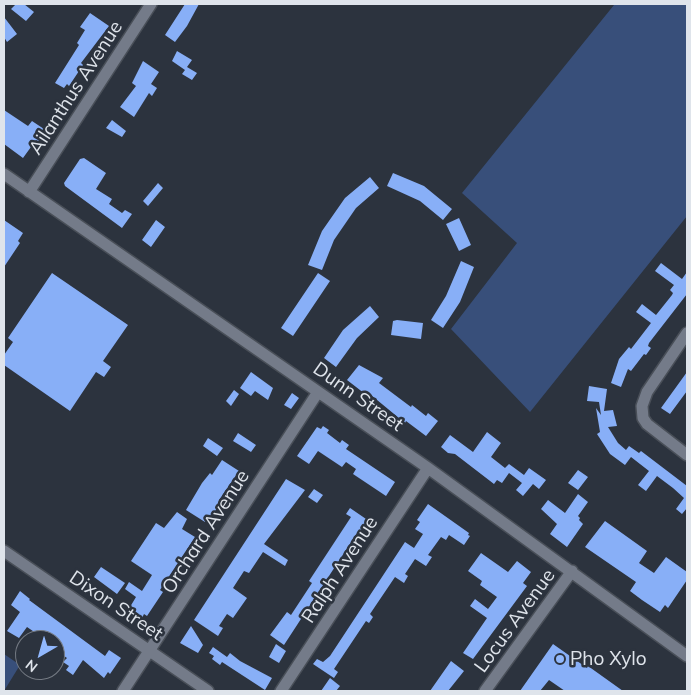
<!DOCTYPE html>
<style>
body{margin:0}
#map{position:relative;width:691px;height:695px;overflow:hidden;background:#2c333e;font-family:Mulish,sans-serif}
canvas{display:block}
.frame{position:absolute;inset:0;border:5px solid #dfe4eb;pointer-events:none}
.north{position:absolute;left:15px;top:630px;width:50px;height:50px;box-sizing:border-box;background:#2c333e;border:1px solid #747a83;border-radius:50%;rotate:218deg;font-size:14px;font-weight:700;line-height:20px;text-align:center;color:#dfe4eb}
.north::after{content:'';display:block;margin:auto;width:18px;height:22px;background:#91b8fd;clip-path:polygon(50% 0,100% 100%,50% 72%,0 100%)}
</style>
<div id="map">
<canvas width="691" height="695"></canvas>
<div class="frame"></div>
<div class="north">N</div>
</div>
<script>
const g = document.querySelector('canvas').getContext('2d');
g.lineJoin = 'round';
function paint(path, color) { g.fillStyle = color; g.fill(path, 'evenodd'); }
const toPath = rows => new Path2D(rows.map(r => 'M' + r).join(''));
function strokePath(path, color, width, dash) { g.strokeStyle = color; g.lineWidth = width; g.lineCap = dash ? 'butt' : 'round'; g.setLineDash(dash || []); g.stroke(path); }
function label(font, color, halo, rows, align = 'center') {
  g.font = font + ' Mulish,sans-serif'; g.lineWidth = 5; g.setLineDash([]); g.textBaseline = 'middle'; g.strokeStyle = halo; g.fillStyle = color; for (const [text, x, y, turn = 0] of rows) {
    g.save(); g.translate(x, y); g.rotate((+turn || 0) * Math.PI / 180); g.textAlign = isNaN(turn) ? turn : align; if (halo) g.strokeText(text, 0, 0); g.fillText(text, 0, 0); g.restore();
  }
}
paint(toPath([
 [613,4,687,4,687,216,530,412,451,329,517,243,462,193,614,5],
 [4,654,20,665,4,691]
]), '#384f7a');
paint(toPath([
 [16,4,24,4,34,12,26,21,11,9],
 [185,4,199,4,187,26,175,42,165,35],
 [90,13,109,26,81,63,83,65,69,86,67,84,64,88,55,83,79,45,77,43,85,30,80,27],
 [4,17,17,34,7,42,4,37],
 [177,51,192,60,187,67,197,73,192,80,182,74,185,70,172,61],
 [143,61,159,72,151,84,157,88,152,96,149,93,134,117,120,107,136,86,132,83],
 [4,110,28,126,32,121,50,133,42,144,36,140,23,158,4,144],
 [112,120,126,131,122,137,106,128],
 [84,158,106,173,96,189,112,199,109,204,122,213,125,210,132,214,122,228,65,186,64,183,80,159],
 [393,173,424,186,452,209,443,220,420,201,387,186],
 [370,177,379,188,356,208,334,240,322,270,308,265,322,231,345,198],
 [158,183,163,188,148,206,143,201],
 [459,218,471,245,459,251,446,224],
 [4,220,23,233,18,241,20,243,4,267],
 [156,220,165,227,151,247,142,240],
 [461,261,474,267,460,302,443,328,431,320,446,296],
 [661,263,682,279,687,272,687,294,649,343,648,346,651,348,646,355,644,354,631,371,628,369,621,387,611,383,619,359,629,347,631,349,651,323,636,312,642,304,656,315,672,295,673,293,670,290,674,285,655,271],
 [52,273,128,325,103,361,111,367,104,377,96,372,70,411,4,365,4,355,13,342,8,338],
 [318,273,330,281,293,336,281,328],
 [370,306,379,317,357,338,336,367,324,358,343,330],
 [397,320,423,323,421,339,391,335,393,321],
 [359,365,383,378,379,383,411,407,412,405,426,416,428,413,438,421,426,436,406,421,405,423,371,395,369,397,347,380],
 [251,372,273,388,268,400,255,391,251,396,240,388],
 [687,372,687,391,670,414,661,408],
 [589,386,607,389,604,411,613,410,617,426,608,427,618,443,626,450,629,446,639,453,641,451,687,486,687,508,682,514,676,509,684,498,673,488,657,476,646,491,638,485,649,471,631,457,625,465,610,454,597,434,600,432,596,408,601,415,599,402,587,401],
 [234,390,239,394,231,406,226,401],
 [292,393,299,398,291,409,284,405],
 [323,426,329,430,327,433,340,443,342,440,349,445,346,449,395,482,386,496,353,474,356,469,346,462,342,467,318,451,309,464,297,456,317,427,321,429],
 [487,432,501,443,491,457,505,468,509,464,524,475,529,468,546,480,539,489,533,484,523,496,516,490,522,483,509,473,502,483,497,480,494,484,455,454,448,453,441,447,450,435,473,452],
 [238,433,256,445,251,452,233,441],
 [208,438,223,448,217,456,203,446],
 [222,460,239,471,219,500,221,502,208,522,205,522,186,510,202,483,210,473,212,475],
 [578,470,588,477,578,490,568,483],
 [286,479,305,490,264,544,288,560,285,566,263,552,249,573,244,571,233,588,247,598,233,618,227,614,219,626,223,628,218,636,194,620],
 [314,489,323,495,317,503,308,497],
 [578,494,588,502,578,516,580,518,579,520,583,524,567,547,550,534,557,524,541,509,548,500,565,513],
 [428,504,469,533,468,535,470,536,464,545,449,535,446,540,441,537,428,555,432,557,426,566,415,559,405,574,408,576,404,583,395,577,370,614,373,617,369,623,366,621,334,669,338,672,334,678,313,664,317,659,323,662,330,656,405,542,414,548,423,534,415,529,420,522,417,520],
 [350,508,369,521,360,535,357,533,284,645,270,635,287,612,291,615,312,583,309,581,351,517,346,514],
 [177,512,187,519,182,529,195,537,160,590,163,592,147,616,144,614,142,618,130,607,136,597,125,589,129,582,142,591,152,575,131,561,156,523,164,528],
 [605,521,647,551,639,563,654,573,666,557,687,572,687,580,668,608,665,605,660,612,642,600,630,591,636,582,585,547],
 [481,553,508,572,517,561,531,572,523,583,527,586,473,659,463,653,487,618,470,606,475,599,488,609,497,597,480,585,482,581,468,571],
 [101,567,125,583,117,594,94,577],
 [20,591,30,599,29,600,105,656,109,650,121,658,110,674,108,672,104,678,83,660,73,675,66,670,69,666,63,662,67,658,55,650,55,640,46,640,27,627,19,638,7,631,20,612,11,605],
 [191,626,203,645,198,653,180,643],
 [276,644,286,651,279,663,269,657],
 [553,644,587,668,588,666,623,691,565,691,549,680,540,691,520,691],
 [213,647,227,657,230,653,240,661,272,678,265,690,222,662,220,665,212,659,214,656,209,653],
 [451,661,464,671,448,691,430,691],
 [330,678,340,686,336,691,321,691]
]), '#88aff7');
const minor = toPath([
 [4,174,428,468,687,656],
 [29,192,151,4],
 [687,333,647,392,642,406,643,418,647,424,687,455],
 [4,551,208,691],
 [123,691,318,392],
 [281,691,428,468],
 [485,691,572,571]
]);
strokePath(minor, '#494f58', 14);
strokePath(minor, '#747b89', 11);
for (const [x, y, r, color] of [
 [560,659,5,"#91b8fd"]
]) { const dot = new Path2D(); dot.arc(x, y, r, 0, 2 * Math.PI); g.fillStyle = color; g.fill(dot); strokePath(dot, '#2c333e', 2); }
label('19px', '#dfe4eb', '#2c333e', [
 ["Ailanthus Avenue",76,88,-57],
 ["Dunn Street",358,397,35],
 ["Orchard Avenue",206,532,-57],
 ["Ralph Avenue",340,570,-57],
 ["Dixon Street",116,606,34],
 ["Locus Avenue",515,621,-54]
]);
label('19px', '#dfe4eb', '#2c333e', [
 ["Pho Xylo",570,659]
], 'left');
</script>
